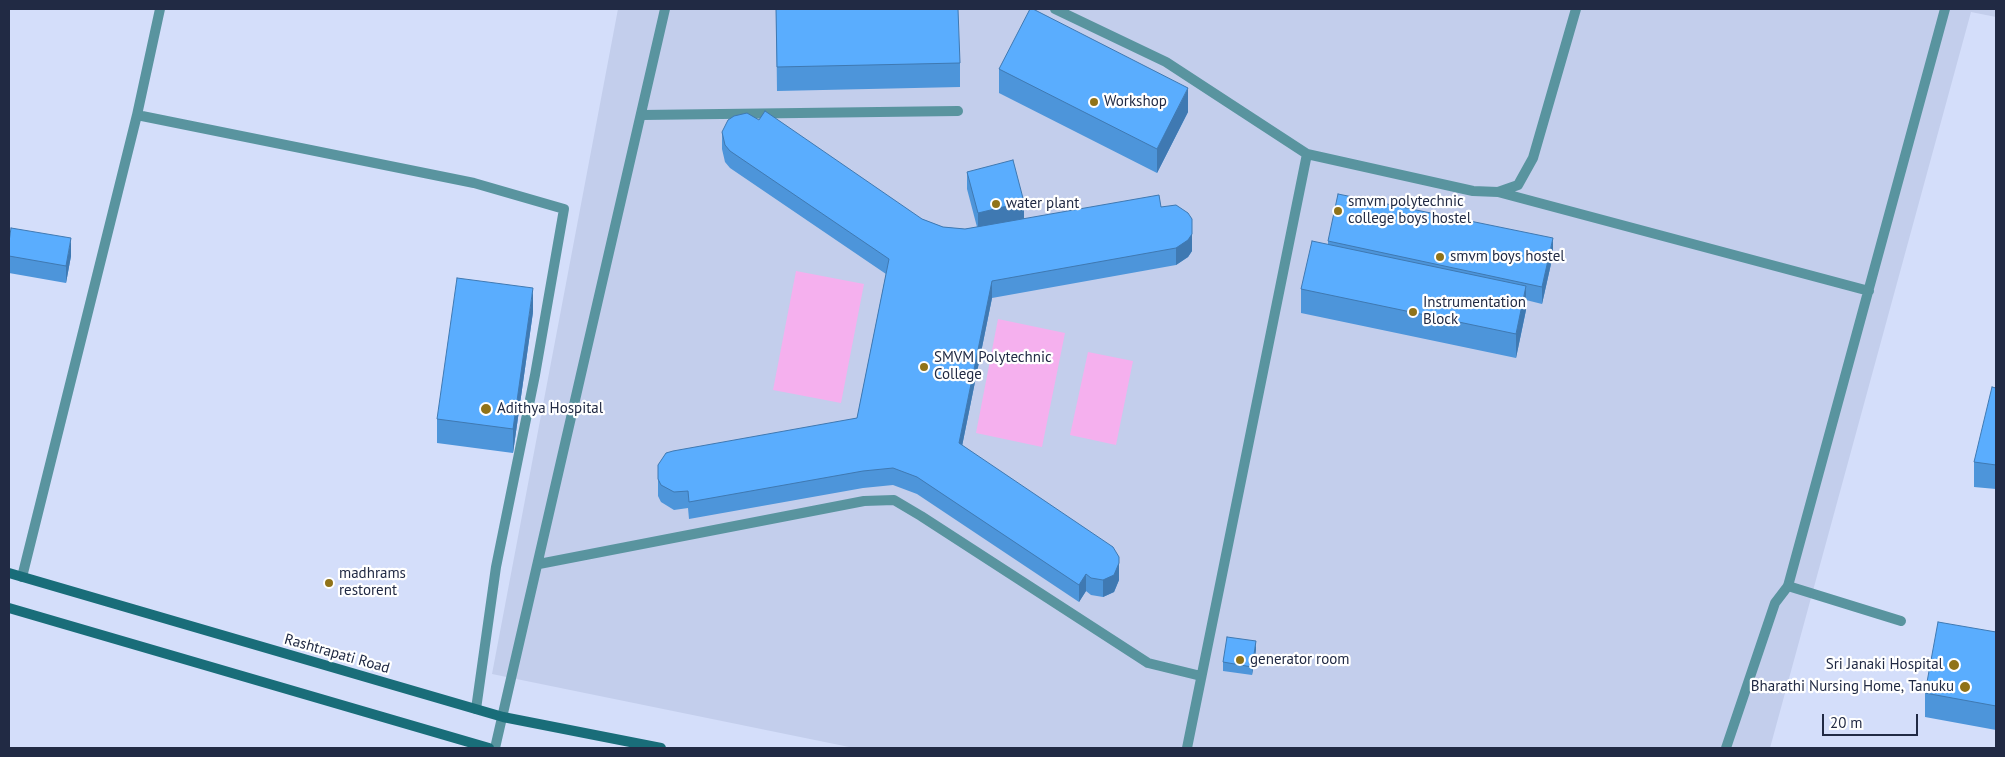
<!DOCTYPE html>
<style>
body{margin:0}
#map{position:relative;width:2005px;height:757px;overflow:hidden;background:#d4defa;font-family:"PT Sans",sans-serif}
canvas{display:block}
.frame{position:absolute;inset:0;border:10px solid #212a44;pointer-events:none}
.scale{position:absolute;left:1822px;top:714px;width:96px;height:22px;box-sizing:border-box;border:2px solid #212a44;border-top:0;padding-left:6px;font-size:15px;line-height:18px;white-space:nowrap;color:#212a44;-webkit-text-stroke:4px #fff;paint-order:stroke}
</style>
<div id="map">
<canvas width="2005" height="757"></canvas>
<div class="frame"></div>
<div class="scale">20 m</div>
</div>
<script>
const g = document.querySelector('canvas').getContext('2d');
g.lineJoin = 'round';
function paint(path, color) { g.fillStyle = color; g.fill(path, 'evenodd'); }
const toPath = rows => new Path2D(rows.map(r => 'M' + r).join(''));
function strokePath(path, color, width, dash) { g.strokeStyle = color; g.lineWidth = width; g.lineCap = dash ? 'butt' : 'round'; g.setLineDash(dash || []); g.stroke(path); }
function label(font, color, halo, rows, align = 'center') {
  g.font = font + ' "PT Sans",sans-serif'; g.lineWidth = 4.5; g.setLineDash([]); g.textBaseline = 'middle'; g.strokeStyle = halo; g.fillStyle = color; for (const [text, x, y, turn = 0] of rows) {
    g.save(); g.translate(x, y); g.rotate((+turn || 0) * Math.PI / 180); g.textAlign = isNaN(turn) ? turn : align; if (halo) g.strokeText(text, 0, 0); g.fillText(text, 0, 0); g.restore();
  }
}
paint(toPath([
 [618,9,1996,9,1996,17,1971,12,1770,748,854,748,492,674]
]), '#c3ceec');
paint(toPath([
 [796,271,864,284,841,403,773,390],
 [998,319,1065,333,1042,447,976,433],
 [1088,352,1133,361,1116,445,1070,435]
]), '#f5b0ee');
strokePath(toPath([
 [1055,9,1166,62,1307,154,1473,191,1498,192,1518,185,1533,158,1576,9],
 [642,115,958,111],
 [1498,192,1869,291],
 [539,564,864,501,894,500,921,516,1148,663,1201,676],
 [495,748,665,9],
 [1187,748,1307,154],
 [1726,748,1775,603,1788,586,1945,9]
]), '#59949f', 10);
strokePath(toPath([
 [160,9,137,115,474,183,564,209,535,375,496,567,476,709],
 [22,577,137,115],
 [1788,586,1901,621]
]), '#59949f', 10);
strokePath(toPath([
 [9,573,503,717,661,748],
 [9,608,489,748]
]), '#196d79', 10);
paint(toPath([
 [776,9,960,63,960,87,777,91],
 [999,69,1188,112,1157,173,999,93],
 [722,132,922,219,943,227,965,229,977,227,967,189,967,172,1024,219,1161,207,1192,251,1188,257,1176,265,992,298,962,446,1119,580,1114,592,1103,597,1091,595,1086,591,1079,602,917,494,893,485,863,488,689,519,688,508,674,510,661,502,658,496,658,465,857,418,886,274,730,168,725,162,722,149],
 [1328,241,1553,255,1542,304,1526,300,1526,310,1516,358,1301,313,1301,289,1328,244],
 [9,242,71,256,66,283,9,273],
 [533,312,513,453,437,443,437,419],
 [1996,388,1996,489,1974,487,1974,462],
 [1996,632,1996,730,1925,717,1925,693],
 [1256,650,1252,675,1223,671,1223,662]
]), '#4d95da');
paint(toPath([
 [1188,88,1188,112,1157,173,1157,149],
 [1024,202,1024,219,978,231,978,213],
 [1192,234,1192,251,1188,257,1176,265,1176,248],
 [71,238,71,256,66,283,66,266],
 [1553,238,1553,255,1542,304,1542,287],
 [992,281,992,298,959,461,959,443],
 [1526,286,1526,310,1516,358,1516,334],
 [533,288,533,312,513,453,513,429],
 [1119,563,1119,580,1114,592,1103,597,1103,580],
 [1086,574,1086,591,1079,602,1079,585],
 [1256,641,1256,650,1252,675,1252,667]
]), '#3f79b2');
const building = toPath([
 [776,9,958,9,960,63,777,67,776,9],
 [1030,9,1033,9,1188,88,1157,149,999,69,1030,9],
 [765,111,922,219,943,227,965,229,1159,195,1161,207,1176,205,1188,213,1192,219,1192,234,1188,240,1176,248,992,281,959,443,1113,547,1119,557,1119,563,1114,575,1103,580,1091,578,1086,574,1079,585,917,477,893,468,863,471,689,502,688,491,674,492,661,485,658,479,658,465,666,453,673,451,857,418,889,259,730,151,725,145,722,132,728,120,734,116,747,113,759,120,765,111],
 [1013,160,1024,202,978,213,967,172,1013,160],
 [1338,194,1553,238,1542,287,1328,241,1338,194],
 [11,228,71,238,66,266,9,256,9,242,11,228],
 [1312,241,1526,286,1516,334,1301,289,1312,241],
 [457,278,533,288,513,429,437,419,457,278],
 [1992,387,1996,388,1996,465,1974,462,1992,387],
 [1938,622,1996,632,1996,706,1925,693,1938,622],
 [1227,637,1256,641,1252,667,1223,662,1227,637]
]);
paint(building, '#5aadfe');
strokePath(building, '#3f79b2', 1);
for (const [x, y, r, color] of [
 [1094,102,5,"#907319"],
 [996,204,5,"#907319"],
 [1338,211,5,"#907319"],
 [1440,257,5,"#907319"],
 [1413,312,5,"#907319"],
 [924,367,5,"#907319"],
 [486,409,6,"#907319"],
 [329,583,5,"#907319"],
 [1240,660,5,"#907319"],
 [1954,665,6,"#907319"],
 [1965,687,6,"#907319"]
]) { const dot = new Path2D(); dot.arc(x, y, r, 0, 2 * Math.PI); g.fillStyle = color; g.fill(dot); strokePath(dot, '#fff', 2); }
label('15px', '#212a44', '#fff', [
 ["Workshop",1104,102],
 ["smvm polytechnic",1348,202],
 ["college boys hostel",1348,219],
 ["water plant",1006,204],
 ["smvm boys hostel",1450,257],
 ["Instrumentation",1423,303],
 ["Block",1423,320],
 ["SMVM Polytechnic",934,358],
 ["College",934,375],
 ["Adithya Hospital",497,409],
 ["madhrams",339,574],
 ["restorent",339,591],
 ["generator room",1250,660],
 ["Sri Janaki Hospital",1943,665,"right"],
 ["Bharathi Nursing Home, Tanuku",1954,687,"right"]
], 'left');
label('15px', '#212a44', '#fff', [
 ["Rashtrapati Road",337,654,16]
]);
</script>
